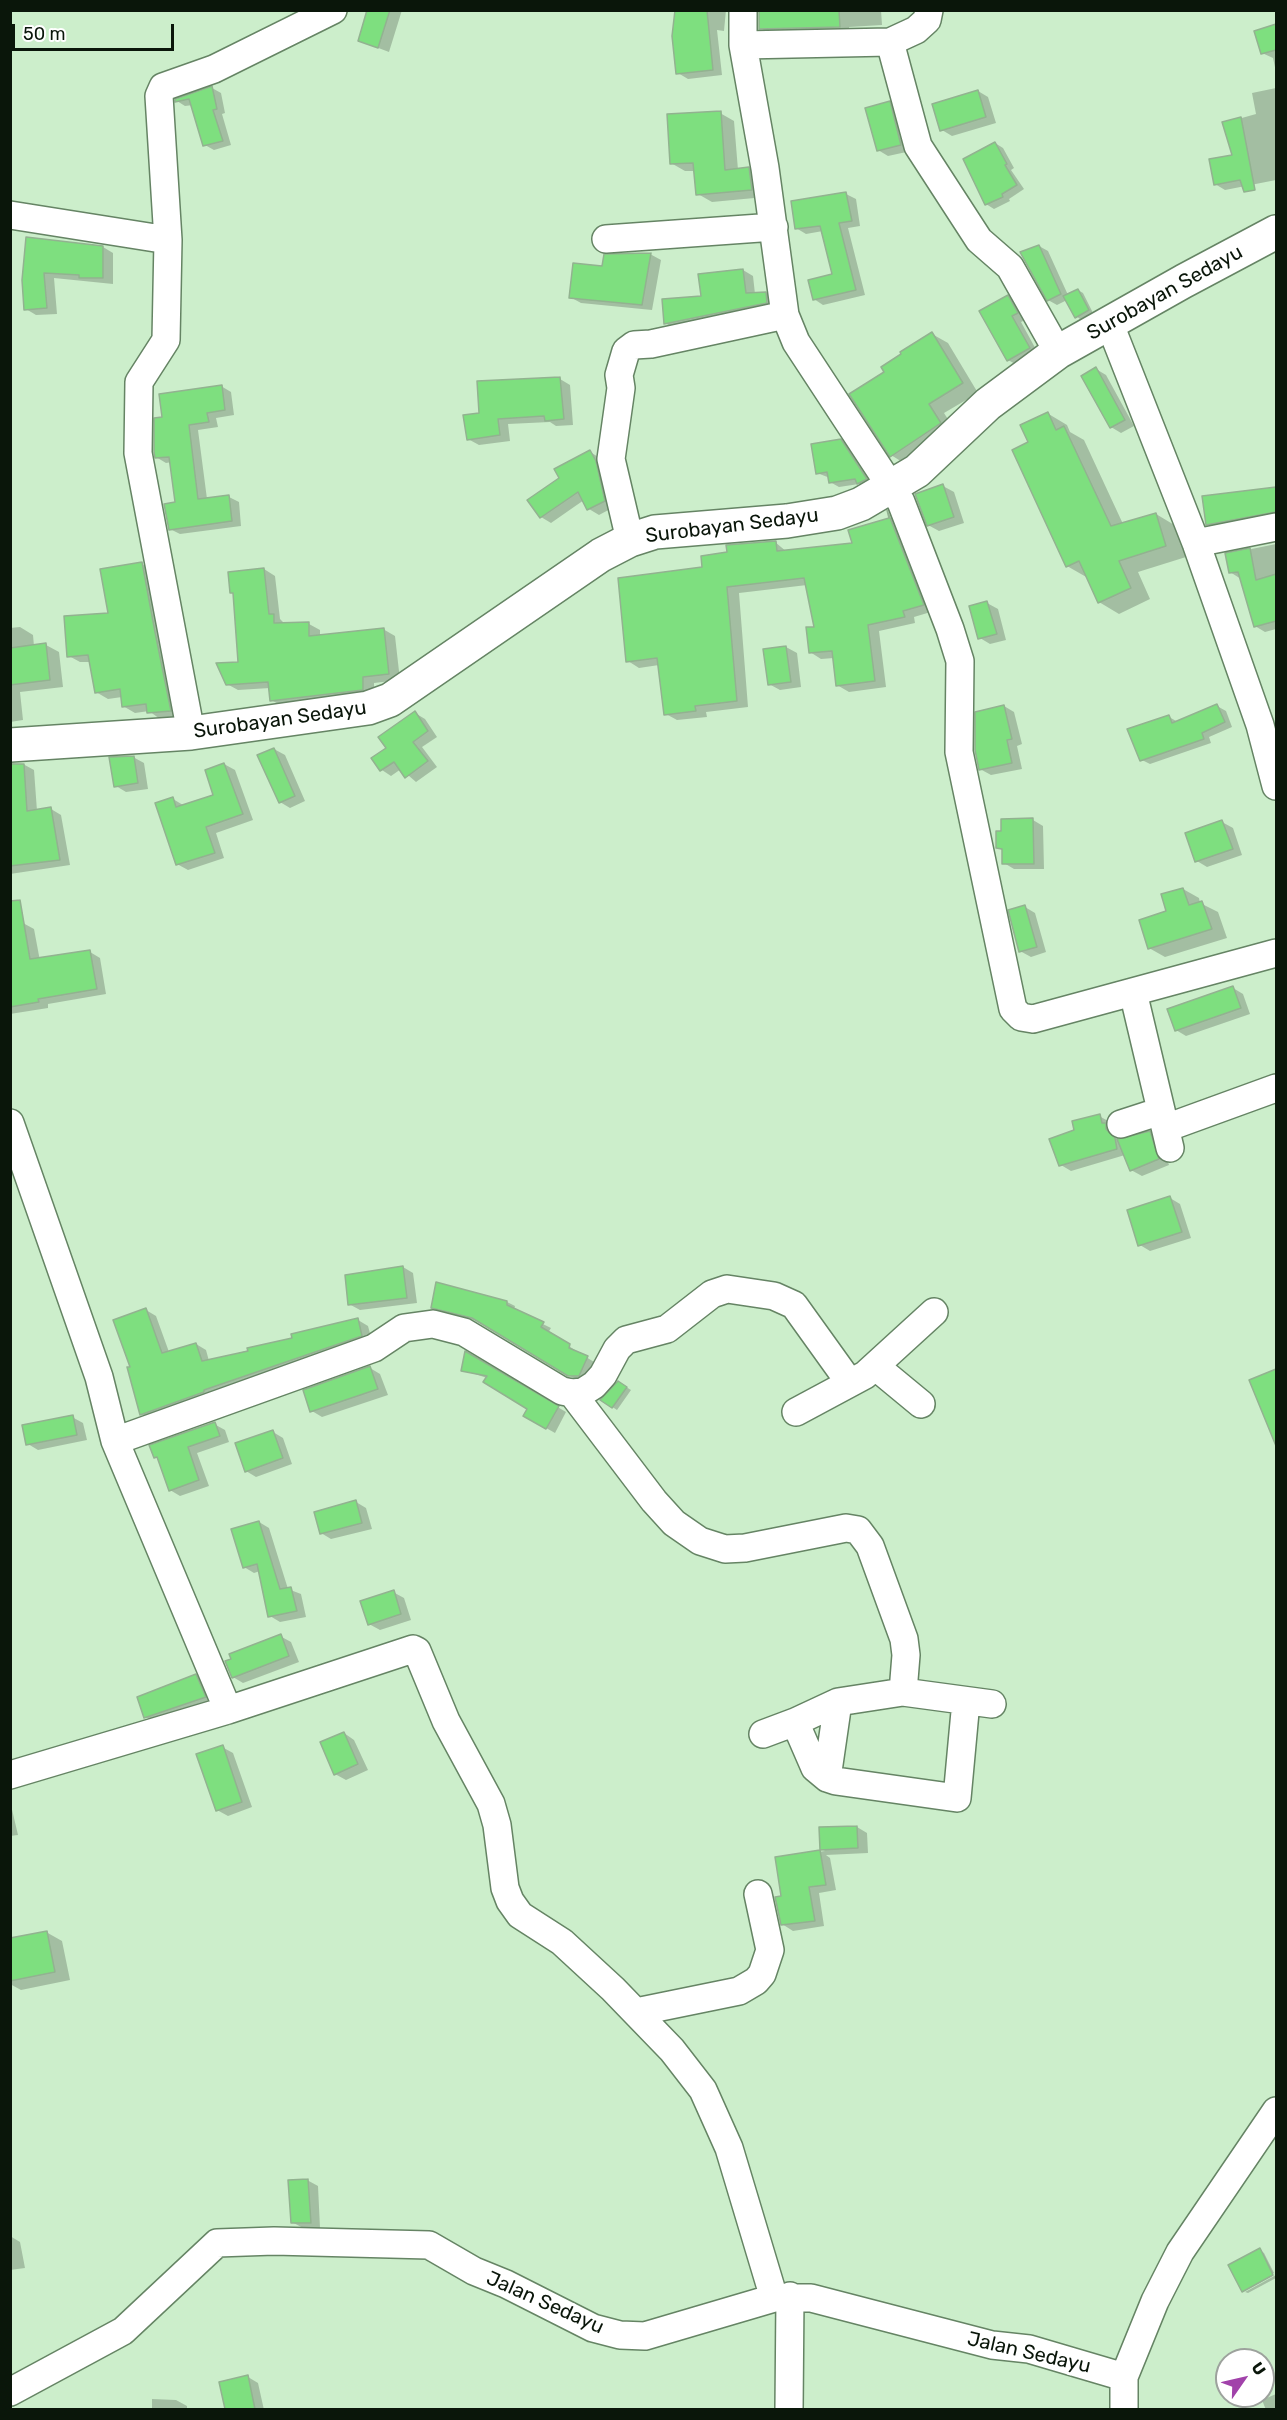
<!DOCTYPE html>
<style>
body{margin:0}
#map{position:relative;width:1287px;height:2420px;overflow:hidden;background:#cceecb;font-family:Rubik,sans-serif}
canvas{display:block}
.frame{position:absolute;inset:0;border:12px solid #0a160a;pointer-events:none}
.north{position:absolute;left:1215px;top:2348px;width:60px;height:60px;box-sizing:border-box;background:#fff;border:2px solid #9da29d;border-radius:50%;rotate:56deg;font-size:16px;font-weight:700;line-height:24px;text-align:center;color:#0a160a}
.north::after{content:'';display:block;margin:auto;width:21px;height:27px;background:#a142aa;clip-path:polygon(50% 0,100% 100%,50% 72%,0 100%)}
.scale{position:absolute;left:12px;top:24px;width:162px;height:27px;box-sizing:border-box;border:3px solid #0a160a;border-top:0;padding-left:8px;font-size:18px;line-height:21px;white-space:nowrap;color:#0a160a;-webkit-text-stroke:4px #fff;paint-order:stroke}
</style>
<div id="map">
<canvas width="1287" height="2420"></canvas>
<div class="frame"></div>
<div class="north">U</div>
<div class="scale">50 m</div>
</div>
<script>
const g = document.querySelector('canvas').getContext('2d');
g.lineJoin = 'round';
function paint(path, color) { g.fillStyle = color; g.fill(path, 'evenodd'); }
const toPath = rows => new Path2D(rows.map(r => 'M' + r).join(''));
function strokePath(path, color, width, dash) { g.strokeStyle = color; g.lineWidth = width; g.lineCap = dash ? 'butt' : 'round'; g.setLineDash(dash || []); g.stroke(path); }
function label(font, color, halo, rows, align = 'center') {
  g.font = font + ' Rubik,sans-serif'; g.lineWidth = 6; g.setLineDash([]); g.textBaseline = 'middle'; g.strokeStyle = halo; g.fillStyle = color; for (const [text, x, y, turn = 0] of rows) {
    g.save(); g.translate(x, y); g.rotate((+turn || 0) * Math.PI / 180); g.textAlign = isNaN(turn) ? turn : align; if (halo) g.strokeText(text, 0, 0); g.fillText(text, 0, 0); g.restore();
  }
}
paint(toPath([
 [369,10,402,10,389,52,360,41],
 [677,10,726,10,724,31,717,30,722,75,688,79,678,73],
 [759,10,881,10,882,25,849,27,849,32,770,33,760,28],
 [1276,26,1276,72,1273,58,1262,53,1256,32],
 [212,88,221,93,225,113,222,114,231,145,214,150,205,145,193,105,185,106,177,101],
 [1276,88,1276,180,1225,190,1215,184,1234,156,1224,123,1256,114,1252,93],
 [978,91,988,97,996,123,952,136,942,130],
 [889,103,900,109,911,151,888,156,878,150],
 [720,113,734,121,738,170,749,169,763,177,765,197,712,202,698,194,696,171,685,171,671,163],
 [995,143,1003,148,1014,168,1011,170,1024,189,1009,199,1010,201,994,209,986,204],
 [846,194,856,199,860,226,848,228,865,295,823,305,814,299,834,275,823,231,806,234,796,228],
 [1039,246,1048,251,1068,295,1078,290,1083,293,1093,313,1080,319,1076,316,1067,300,1057,305,1048,300],
 [103,247,113,253,113,284,54,278,57,314,36,315,26,309,23,280],
 [650,254,661,260,652,310,581,303,570,297,603,268],
 [743,270,753,276,755,294,766,293,775,299,777,308,675,329,665,323],
 [1008,296,1018,302,1027,319,1021,322,1039,355,1019,366,1008,360],
 [932,334,948,343,978,393,944,413,956,432,907,465,891,455,886,372],
 [1096,369,1106,375,1134,426,1121,433,1111,427],
 [560,379,570,385,573,425,556,426,550,422,508,424,510,441,479,445,468,439,480,414],
 [221,386,231,392,234,415,216,418,218,427,198,430,207,499,229,497,239,502,241,526,180,534,170,529,177,504,172,462,166,463,156,457,164,418],
 [1047,413,1067,425,1070,432,1084,440,1123,524,1156,514,1176,526,1186,557,1138,572,1150,599,1119,614,1099,602,1088,578,1067,566,1030,443],
 [841,441,850,446,875,484,867,489,859,484,839,487,830,482,830,478,817,473],
 [590,452,600,458,614,507,599,515,589,509,584,500,551,523,541,517,561,479],
 [943,486,954,492,964,523,939,531,928,525],
 [1276,489,1276,518,1217,530,1207,524,1203,498],
 [890,513,898,518,934,611,914,617,915,623,879,631,886,687,849,692,837,685,834,658,821,659,810,652,816,628,807,585,739,593,748,707,706,712,707,717,677,720,666,714,659,665,639,668,628,661,704,569,775,542,787,552,853,544,850,531,891,519],
 [1276,544,1276,629,1265,632,1255,626,1241,579,1230,572,1227,554],
 [142,564,154,571,182,717,160,719,149,711,135,713,123,706,122,697,108,699,96,692,91,662,80,662,69,656,110,614],
 [264,569,275,576,280,619,285,624,309,624,320,630,320,636,383,629,395,636,400,680,374,683,374,696,282,706,271,700,270,688,238,690,227,684,240,663,235,594,231,592],
 [987,603,998,609,1006,640,990,644,980,638],
 [20,627,33,635,34,646,46,645,59,652,63,687,20,692,23,720,10,722,10,628],
 [786,647,797,653,801,687,780,690,769,684],
 [1004,706,1014,712,1022,744,1017,746,1022,769,991,775,980,769],
 [1217,706,1226,711,1232,727,1209,737,1211,743,1150,764,1142,760,1169,717,1178,722],
 [415,713,425,719,437,737,422,747,437,767,416,782,401,769,391,776,382,770,373,758,388,748],
 [274,749,285,755,305,801,290,808,280,802],
 [133,757,144,763,148,789,126,792,116,786],
 [10,763,23,764,34,770,37,811,51,809,61,815,70,865,10,874],
 [224,764,235,770,253,820,216,833,224,858,188,870,177,864,173,799,183,805,215,796],
 [1033,820,1043,826,1044,869,1014,869,1004,863,1004,851,998,848],
 [1222,822,1233,828,1242,855,1207,867,1197,861],
 [1183,889,1199,898,1200,903,1218,912,1227,938,1165,957,1149,948],
 [1025,907,1035,913,1046,952,1031,957,1020,951],
 [23,923,34,929,40,961,90,952,100,958,106,994,48,1004,48,1008,10,1014,10,925],
 [1233,988,1243,994,1250,1014,1186,1036,1176,1030],
 [1099,1116,1110,1122,1120,1140,1150,1133,1160,1139,1169,1165,1142,1176,1131,1170,1125,1155,1071,1171,1061,1165,1076,1131],
 [1170,1198,1180,1204,1191,1238,1150,1251,1140,1245],
 [403,1267,413,1273,417,1303,360,1310,349,1304],
 [507,1302,515,1306,514,1310,551,1328,548,1333,594,1362,587,1379,577,1380,481,1322,433,1308],
 [146,1310,156,1316,169,1352,196,1344,206,1350,209,1361,358,1320,368,1326,372,1341,152,1420,142,1414,132,1367],
 [466,1353,566,1412,555,1433,525,1416,529,1408,487,1378,463,1370],
 [370,1368,380,1374,388,1395,322,1417,312,1411],
 [1276,1370,1276,1427,1268,1422,1251,1380],
 [618,1382,631,1390,617,1410,602,1400],
 [72,1417,83,1423,87,1440,38,1450,28,1444],
 [214,1424,225,1430,229,1442,197,1453,209,1486,180,1496,170,1490,160,1460,155,1457],
 [273,1432,283,1438,292,1464,256,1477,246,1471],
 [356,1502,366,1508,372,1529,331,1539,321,1533],
 [259,1522,269,1528,288,1589,301,1594,306,1617,280,1622,270,1616,260,1571,254,1573,244,1567],
 [393,1592,404,1598,411,1620,380,1630,369,1624],
 [280,1636,291,1642,299,1662,243,1683,233,1677],
 [195,1675,206,1681,215,1703,156,1723,146,1717],
 [344,1733,354,1740,368,1770,346,1780,335,1774],
 [222,1747,233,1753,252,1807,228,1816,217,1810],
 [10,1801,18,1835,10,1836],
 [857,1827,867,1833,868,1853,826,1855,830,1858,836,1890,819,1893,824,1926,793,1931,782,1924,783,1898,777,1858,825,1851,821,1849],
 [46,1932,62,1941,70,1980,21,1990,10,1984,10,1939],
 [307,2180,318,2186,320,2228,303,2228,292,2222],
 [10,2236,20,2242,25,2268,10,2270],
 [1260,2250,1264,2253,1274,2273,1243,2289],
 [1276,2275,1276,2278,1248,2293,1245,2292],
 [248,2377,258,2383,264,2410,226,2410,220,2383],
 [1276,2394,1276,2410,1266,2410,1262,2400],
 [152,2399,176,2400,187,2406,187,2410,152,2410]
]), '#0003');
const building = toPath([
 [367,10,390,10,378,48,358,41,367,10],
 [675,10,707,10,713,70,676,74,672,36,675,10],
 [759,10,839,10,840,27,759,29,759,10],
 [1276,24,1276,50,1261,54,1254,31,1276,24],
 [212,86,217,109,213,110,223,141,203,146,189,99,175,102,175,99,212,86],
 [978,90,986,117,940,131,932,104,978,90],
 [890,101,901,145,877,151,865,108,890,101],
 [721,111,725,170,749,167,752,190,696,195,693,163,670,164,667,114,721,111],
 [1241,117,1255,190,1244,192,1240,180,1214,185,1209,159,1232,155,1222,122,1241,117],
 [995,142,1007,164,1005,165,1017,185,1002,194,1003,197,985,205,963,159,995,142],
 [846,192,852,221,839,223,856,290,813,300,808,280,832,274,820,226,795,229,791,201,846,192],
 [26,237,103,246,103,278,79,278,79,275,44,273,47,308,24,310,22,280,26,237],
 [1039,245,1061,294,1047,301,1020,252,1039,245],
 [651,253,642,305,569,298,573,263,602,266,604,254,651,253],
 [743,269,746,293,766,292,767,303,664,324,662,299,701,296,698,274,743,269],
 [1078,289,1089,310,1075,318,1063,296,1078,289],
 [1008,295,1018,313,1012,316,1030,348,1007,361,979,311,1008,295],
 [932,332,963,383,929,404,941,423,890,457,849,394,884,372,881,367,901,354,900,352,932,332],
 [1096,367,1125,420,1110,428,1081,376,1096,367],
 [560,377,564,419,545,421,544,416,498,419,500,435,467,440,463,415,479,413,477,381,560,377],
 [222,385,225,410,207,413,209,422,189,425,198,499,229,495,232,521,169,530,164,504,175,502,169,457,155,458,154,452,154,418,162,417,159,394,222,385],
 [1048,412,1056,430,1064,426,1111,526,1156,513,1166,546,1119,561,1131,588,1098,603,1079,561,1066,567,1012,450,1028,442,1020,425,1048,412],
 [841,439,867,479,857,484,855,479,829,483,827,472,816,474,811,444,841,439],
 [590,450,596,461,605,501,587,510,578,492,540,518,527,500,559,478,554,469,590,450],
 [943,484,954,517,927,526,915,494,943,484],
 [1276,487,1276,512,1206,525,1202,496,1276,487],
 [887,510,924,605,903,611,905,617,868,625,875,681,836,686,832,651,809,653,806,627,814,627,804,578,727,587,737,701,695,706,696,711,664,715,657,658,626,662,618,578,702,567,701,556,727,552,726,545,776,541,777,551,852,543,848,530,889,518,887,510],
 [1250,548,1256,580,1276,574,1276,621,1254,627,1238,572,1229,573,1225,553,1250,548],
 [142,562,155,632,171,711,147,713,146,704,122,707,120,689,95,693,88,655,67,657,64,616,108,613,100,569,142,562],
 [264,568,269,614,274,614,274,623,309,622,309,636,384,628,389,674,363,677,363,690,270,701,268,682,226,685,216,663,238,662,233,593,230,593,228,572,264,568],
 [987,601,997,634,978,639,969,606,987,601],
 [46,643,50,680,10,685,10,648,46,643],
 [786,646,791,682,768,685,763,649,786,646],
 [1217,704,1225,722,1202,733,1204,739,1140,761,1127,729,1169,715,1172,723,1217,704],
 [1004,705,1012,739,1007,740,1012,763,979,770,975,750,975,712,1004,705],
 [415,711,428,731,413,742,428,761,405,778,394,762,380,771,371,758,386,748,378,737,415,711],
 [274,748,295,796,279,803,257,755,274,748],
 [134,756,138,783,114,787,109,757,134,756],
 [224,763,243,814,206,827,215,853,176,865,155,803,173,797,176,807,213,795,205,770,224,763],
 [10,764,24,764,27,811,51,807,60,860,10,866,10,764],
 [1033,818,1034,864,1002,864,1002,849,996,848,996,831,1001,831,1001,819,1033,818],
 [1222,820,1233,849,1195,862,1185,833,1222,820],
 [1183,888,1189,905,1202,901,1212,929,1148,949,1139,920,1166,911,1161,894,1183,888],
 [20,900,30,959,90,950,97,989,38,999,39,1002,10,1007,10,901,20,900],
 [1025,905,1037,947,1019,952,1008,910,1025,905],
 [1233,986,1241,1008,1175,1031,1167,1009,1233,986],
 [1100,1114,1102,1123,1106,1123,1106,1129,1115,1138,1117,1149,1059,1166,1049,1139,1074,1130,1072,1121,1100,1114],
 [1150,1131,1159,1159,1130,1171,1117,1139,1150,1131],
 [1170,1196,1182,1232,1138,1246,1127,1210,1170,1196],
 [403,1266,407,1298,348,1305,345,1275,403,1266],
 [436,1282,507,1301,507,1305,544,1322,541,1327,570,1344,569,1348,588,1356,579,1376,568,1376,472,1318,431,1308,436,1282],
 [146,1308,162,1353,196,1343,202,1361,248,1351,247,1348,292,1338,291,1334,358,1318,362,1336,204,1390,204,1392,140,1415,127,1367,130,1367,113,1320,146,1308],
 [465,1351,559,1406,546,1429,523,1416,527,1409,483,1382,487,1376,461,1371,465,1351],
 [370,1366,378,1389,310,1412,303,1390,370,1366],
 [1276,1369,1276,1446,1249,1380,1276,1369],
 [618,1381,627,1387,612,1408,600,1400,618,1381],
 [73,1415,77,1435,26,1445,22,1425,73,1415],
 [215,1422,220,1436,188,1447,199,1480,169,1491,157,1457,154,1458,149,1445,215,1422],
 [273,1430,283,1458,245,1472,235,1443,273,1430],
 [356,1500,362,1523,320,1534,314,1512,356,1500],
 [259,1521,280,1589,291,1587,297,1611,268,1617,257,1564,243,1568,231,1529,259,1521],
 [394,1590,401,1614,368,1625,360,1601,394,1590],
 [281,1634,289,1656,232,1678,225,1661,231,1659,229,1654,281,1634],
 [196,1674,206,1697,144,1718,137,1697,196,1674],
 [344,1732,358,1764,334,1775,320,1742,344,1732],
 [223,1745,242,1802,216,1811,196,1754,223,1745],
 [857,1826,858,1848,820,1850,819,1827,857,1826],
 [820,1850,826,1885,809,1887,815,1921,781,1925,775,1897,781,1896,775,1857,820,1850],
 [47,1931,55,1972,10,1981,10,1938,47,1931],
 [308,2179,311,2223,291,2223,288,2180,308,2179],
 [1260,2248,1273,2275,1242,2292,1228,2265,1260,2248],
 [248,2375,255,2409,225,2409,219,2382,248,2375]
]);
paint(building, '#7edf7f');
strokePath(building, '#92b290', 1.5);
const minor = toPath([
 [743,10,743,45,765,168,785,315,796,342,901,502,950,629,960,661,959,752,1013,1009,1021,1017,1033,1019,1276,953],
 [890,42,918,146,979,240,1010,267,1058,352],
 [743,45,890,42,916,30,927,20,929,10],
 [10,215,168,240,166,340,139,382,138,453,191,733],
 [606,239,774,227],
 [168,240,159,96,163,87,214,69,333,10],
 [1109,322,1196,543,1260,725,1276,786],
 [630,540,611,459,621,388,619,375,626,351,634,345,651,344,785,315],
 [1196,543,1276,527],
 [1133,992,1170,1148],
 [10,1123,99,1377,115,1441,228,1710],
 [1121,1124,1161,1111],
 [1177,1124,1276,1088],
 [875,1366,921,1404],
 [572,1393,654,1501,674,1523,700,1541,725,1549,745,1548,846,1528,858,1530,870,1546,904,1639,906,1655,903,1692,992,1704],
 [796,1412,865,1375,934,1312],
 [115,1441,374,1348,404,1328,433,1324,464,1332,562,1391,572,1393,583,1392,594,1385,603,1375,617,1349,626,1340,667,1329,712,1294,727,1289,774,1296,794,1305,850,1383],
 [795,1722,838,1702,903,1692],
 [763,1734,795,1722,815,1768,827,1778,836,1781,957,1798,966,1701],
 [10,1775,228,1710,413,1649,417,1651,446,1721,491,1804,497,1825,505,1888,510,1901,520,1915,562,1942,613,1989,672,2050,703,2090,729,2148,774,2298],
 [827,1778,838,1702],
 [636,2012,739,1991,756,1981,762,1974,770,1950,758,1894],
 [10,2392,123,2331,217,2243,274,2241,429,2245,474,2271,506,2284,593,2328,620,2335,645,2336,774,2298,811,2298,992,2345,1029,2349,1124,2377],
 [789,2410,790,2296],
 [1124,2410,1124,2377,1155,2301,1180,2252,1276,2111]
]);
const major = toPath([
 [10,745,191,733,368,708,390,700,601,555,630,540,655,532,787,521,837,513,861,504,917,471,988,404,1058,352,1184,281,1276,232]
]);
strokePath(minor, '#658464', 30);
strokePath(major, '#658464', 36);
strokePath(minor, '#fff', 27);
strokePath(major, '#fff', 33);
label('20px', '#0a160a', '#fff', [
 ["Surobayan Sedayu",1165,293,-29],
 ["Surobayan Sedayu",732,526,-7],
 ["Surobayan Sedayu",280,720,-8],
 ["Jalan Sedayu",545,2303,24],
 ["Jalan Sedayu",1029,2353,13]
]);
</script>
